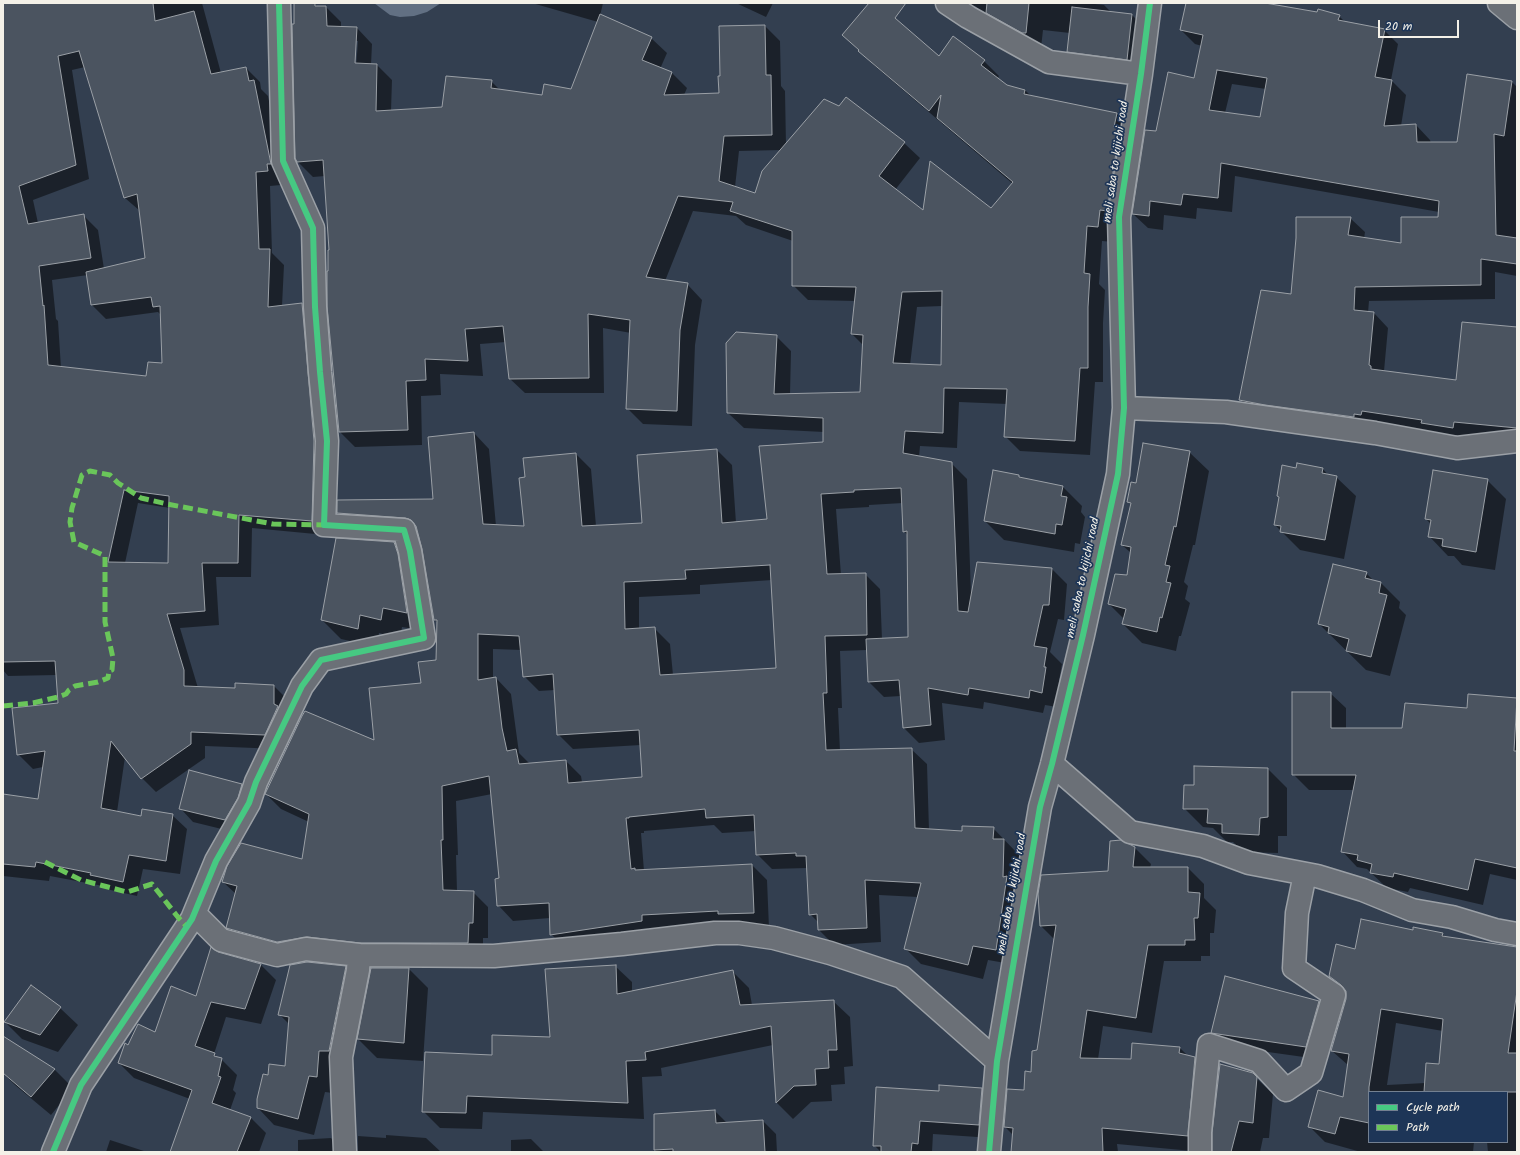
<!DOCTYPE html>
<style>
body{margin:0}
#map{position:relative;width:1520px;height:1155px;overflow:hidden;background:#333f50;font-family:Kalam,sans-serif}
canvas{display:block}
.frame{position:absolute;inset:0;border:4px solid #f4f1e8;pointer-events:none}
.legend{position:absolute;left:1368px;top:1091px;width:140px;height:52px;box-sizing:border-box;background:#1d3557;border:1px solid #738091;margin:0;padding:5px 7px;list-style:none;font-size:12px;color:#f4f1e8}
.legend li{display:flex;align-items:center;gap:8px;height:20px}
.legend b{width:20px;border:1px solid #738091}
.scale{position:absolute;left:1378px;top:20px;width:81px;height:18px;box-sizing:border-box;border:2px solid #f4f1e8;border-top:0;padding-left:5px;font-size:12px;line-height:14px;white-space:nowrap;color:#f4f1e8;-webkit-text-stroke:3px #1d3557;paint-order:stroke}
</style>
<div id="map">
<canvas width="1520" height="1155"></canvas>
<div class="frame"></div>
<ul class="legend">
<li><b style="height:5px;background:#46c982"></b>Cycle path</li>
<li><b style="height:5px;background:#6ac65a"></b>Path</li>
</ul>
<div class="scale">20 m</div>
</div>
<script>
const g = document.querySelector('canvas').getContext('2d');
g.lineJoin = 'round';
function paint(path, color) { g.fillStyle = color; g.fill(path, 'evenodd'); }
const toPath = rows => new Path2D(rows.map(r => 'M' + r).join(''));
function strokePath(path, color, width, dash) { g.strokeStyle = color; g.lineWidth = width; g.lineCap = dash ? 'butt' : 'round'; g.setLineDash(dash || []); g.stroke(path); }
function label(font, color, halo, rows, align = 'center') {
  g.font = font + ' Kalam,sans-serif'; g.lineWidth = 3.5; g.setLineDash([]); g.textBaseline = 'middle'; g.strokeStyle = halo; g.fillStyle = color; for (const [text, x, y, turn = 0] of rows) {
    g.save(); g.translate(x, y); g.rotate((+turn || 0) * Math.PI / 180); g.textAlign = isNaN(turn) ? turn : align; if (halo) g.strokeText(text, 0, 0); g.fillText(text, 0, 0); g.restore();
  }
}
paint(toPath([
 [374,3,441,3,427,12,414,16,400,17,390,15]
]), '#627083');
paint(toPath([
 [3,3,202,3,221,73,246,68,260,82,261,89,268,96,285,178,281,178,281,185,270,186,272,253,284,265,282,306,302,304,316,319,326,535,252,528,251,577,216,577,219,625,180,628,198,688,236,689,274,686,288,700,279,749,205,746,205,758,156,792,142,778,125,757,117,812,142,817,172,815,187,829,180,874,143,869,137,896,106,889,103,886,50,876,49,881,3,876,3,795,39,800,43,767,33,769,18,754,59,704,57,675,8,676,3,670],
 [85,67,125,198,140,211,146,259,104,269,98,230,84,216,38,223,33,200,89,179,72,70],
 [88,275,92,305,106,319,158,312,161,315,163,364,147,378,61,368,58,321,56,319,52,280],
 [138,503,170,508,169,564,125,563],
 [532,3,603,3,600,16,651,38,667,53,660,69,672,73,687,88,684,95,720,94,721,77,765,26,780,41,781,86,785,91,786,145,904,143,920,158,895,190,924,212,992,210,1013,184,875,66,843,35,871,3,876,3,939,57,984,61,999,76,997,79,1007,86,1025,90,1031,96,1117,114,1132,129,1113,242,1102,241,1099,284,1105,290,1103,323,1103,382,1095,382,1090,455,1020,451,1005,436,1007,404,959,402,957,448,920,446,919,457,951,463,967,479,971,595,978,563,1052,569,1067,584,1064,620,1058,619,1050,652,1062,664,1059,681,1061,683,1057,707,1045,705,1043,713,984,702,983,709,942,703,945,740,919,743,904,728,901,696,884,697,869,682,867,650,840,651,842,708,838,708,840,751,911,749,927,764,929,830,963,832,993,828,1019,855,1018,889,1011,964,988,960,983,979,921,964,906,949,918,897,879,895,881,942,834,945,819,930,819,923,810,914,807,868,772,869,757,854,756,831,722,833,714,825,644,831,644,833,641,833,644,871,752,865,767,880,769,928,566,949,551,934,550,918,513,921,498,905,500,879,492,794,456,801,458,855,456,855,457,891,473,892,488,907,488,938,483,938,483,958,244,944,228,928,236,894,223,882,303,860,309,822,281,809,266,794,375,741,422,684,437,661,438,623,435,620,423,549,419,532,353,528,338,513,434,500,474,433,489,449,496,526,525,527,526,478,576,454,591,469,596,526,643,524,717,450,732,465,736,523,768,520,824,443,824,432,744,428,728,413,776,336,791,351,790,395,861,393,863,345,852,334,856,301,808,300,793,285,793,241,746,225,736,216,693,211,665,281,687,284,702,300,695,345,692,426,643,424,627,408,631,333,603,328,604,393,525,393,509,378,506,342,480,344,483,376,440,374,441,395,421,396,422,445,355,447,340,432,329,272,330,251,325,176,313,177,298,162,295,25,315,4,318,7,326,7,341,22,341,27,357,28,372,44,371,65,377,65,392,80,391,111,443,108,491,81,500,90,542,96,571,90,598,22],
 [356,41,358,41,356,68,354,68],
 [782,150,756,194,735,187,739,151],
 [942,306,942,366,910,365,917,307],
 [903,503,904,531,908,536,909,638,882,639,880,589,865,574,841,575,836,509,869,507,869,505],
 [772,580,777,669,673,675,670,644,654,628,639,629,639,597,700,594,700,585],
 [493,649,521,650,524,676,539,691,555,690,558,734,573,749,641,745,643,777,582,782,581,776,566,761,530,764,519,753,511,694,496,678,493,679],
 [736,3,773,3,766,17],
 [947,3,1086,3,1104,5,1111,12,1132,15,1147,30,1142,74,1084,67,1068,51,1070,33,1043,30,1041,48,991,22,975,6],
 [1187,3,1269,3,1268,5,1339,16,1345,22,1384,30,1398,44,1391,80,1406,95,1401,126,1416,125,1430,140,1431,143,1458,143,1468,76,1512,82,1517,87,1517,276,1495,272,1495,299,1369,301,1368,313,1374,313,1388,328,1384,371,1457,381,1517,328,1517,441,1467,442,1254,414,1240,399,1292,296,1297,238,1350,218,1365,232,1364,239,1402,244,1439,218,1439,212,1235,176,1232,212,1197,208,1196,219,1164,215,1163,230,1148,228,1133,214,1157,132,1195,79,1202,46,1195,44,1181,30],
 [1232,84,1266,89,1261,119,1225,113],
 [1189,452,1209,471,1195,545,1193,545,1184,582,1188,586,1185,599,1190,603,1181,636,1179,636,1176,651,1142,643,1123,624,1124,619,1109,604,1128,576,1131,553,1122,545,1132,505,1128,502,1136,484],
 [1297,469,1323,469,1329,476,1336,477,1356,496,1344,559,1300,550,1275,525,1280,498,1278,496],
 [1019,476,1021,479,1063,487,1082,506,1081,512,1085,517,1080,544,1075,543,1074,552,1004,540,985,521],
 [1487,480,1506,499,1495,570,1462,565,1454,556,1448,556,1429,536,1431,524,1426,519],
 [394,543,413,562,426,631,402,627,400,639,379,633,377,647,341,639,322,620],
 [1366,573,1374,581,1381,583,1400,602,1399,608,1406,615,1390,676,1366,670,1319,624],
 [1330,693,1346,708,1346,729,1403,729,1467,709,1469,695,1517,699,1517,880,1490,874,1483,905,1410,888,1408,892,1387,888,1367,869,1357,867,1342,851,1354,790,1309,790,1293,774],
 [1268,769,1287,788,1287,836,1278,836,1278,853,1243,852,1233,842,1227,842,1213,828,1203,827,1184,808,1195,786],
 [242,784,255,797,238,833,193,822,181,809],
 [1135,848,1151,864,1150,868,1188,868,1204,884,1204,898,1216,910,1214,933,1210,933,1210,956,1201,956,1201,961,1164,961,1152,1033,1103,1026,1098,1059,1132,1060,1180,1048,1188,1056,1195,1058,1211,1074,1203,1152,1117,1144,1118,1152,1012,1152,1013,1135,1005,1127,1025,1091,1032,1073,1038,1051,1055,940,1041,926,1109,872],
 [1414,931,1442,934,1446,937,1517,948,1517,1152,1488,1152,1487,1142,1507,1142,1507,1092,1369,1092,1369,1142,1474,1142,1473,1152,1361,1152,1325,1142,1310,1127,1344,1098,1349,1066,1332,1051,1347,998,1347,992,1330,976,1355,950],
 [1396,1023,1443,1031,1440,1065,1425,1083,1387,1085],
 [217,953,261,965,276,980,261,1024,226,1017,214,1054,218,1058,221,1059,237,1075,233,1090,236,1093,230,1110,250,1117,266,1133,259,1152,171,1152,190,1099,134,1078,119,1063,128,1046,156,1034,197,997],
 [615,966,632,982,632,992,732,971,749,988,752,1005,833,1001,850,1017,853,1066,844,1067,845,1084,831,1085,832,1101,811,1102,793,1119,777,1103,773,1045,661,1068,662,1076,642,1077,644,1119,483,1112,482,1129,440,1128,423,1111,493,1056,551,1038],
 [345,967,362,984,333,1093,325,1092,314,1135,274,1125,258,1108,268,1076,286,1068,290,1025,279,1014],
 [409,969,428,988,423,1061,377,1058,358,1039],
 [1319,1002,1332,1015,1318,1059,1225,1046,1212,1033],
 [60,1008,78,1025,58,1052,22,1039,5,1022],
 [3,1038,54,1069,73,1088,51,1115,15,1085,3,1073],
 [1252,1074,1273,1094,1269,1138,1263,1138,1260,1152,1213,1152],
 [982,1089,995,1102,992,1138,933,1134,932,1152,881,1152,874,1145,940,1092],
 [715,1111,727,1123,763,1121,776,1134,777,1152,657,1152,655,1150],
 [386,1135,426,1138,441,1152,358,1152,358,1136,386,1138],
 [331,1138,345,1152,298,1152,298,1140],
 [531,1139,544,1152,511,1152,511,1140],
 [110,1140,147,1152,106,1152]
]), '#0007');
const building = toPath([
 [3,3,153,3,155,21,194,11,211,74,246,67,249,81,254,80,271,164,267,164,268,171,256,172,259,249,270,249,268,307,302,303,314,441,312,521,239,515,238,563,202,563,205,611,167,614,184,670,184,686,235,688,235,683,274,685,274,704,278,706,265,735,191,732,191,744,141,779,111,741,101,808,141,816,142,809,173,814,166,861,129,855,123,882,90,875,91,873,36,862,35,867,3,864,3,794,38,799,45,751,17,755,12,708,58,703,55,661,3,662,3,3],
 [79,51,124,198,137,194,145,258,86,272,91,305,151,297,153,307,160,306,162,363,148,362,146,376,48,365,44,305,43,306,39,266,91,258,84,214,28,224,19,186,76,165,58,56,79,51],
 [124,490,169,496,168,563,108,562,124,490],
 [294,3,315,3,315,6,326,6,327,26,357,27,355,63,377,64,376,111,442,107,446,76,492,80,491,88,542,95,544,84,571,89,600,14,652,37,642,60,672,72,664,95,719,93,718,76,720,76,719,26,765,25,766,75,771,75,772,135,724,136,719,181,755,193,762,171,824,99,839,106,846,97,905,142,879,176,923,210,930,161,991,208,1013,182,937,118,941,95,929,111,858,51,859,50,842,35,869,3,906,3,895,18,939,56,953,36,985,60,981,65,1007,85,1025,90,1024,94,1117,113,1114,127,1120,127,1107,211,1100,210,1098,227,1087,226,1084,273,1090,274,1088,307,1088,368,1080,368,1075,441,1004,437,1007,389,944,388,943,433,905,431,903,453,952,462,958,611,968,612,977,562,1052,568,1049,605,1043,605,1034,646,1047,648,1044,667,1046,667,1042,693,1030,690,1029,698,969,688,968,695,928,688,931,725,903,728,899,680,868,682,866,639,908,637,907,531,903,532,901,488,854,490,854,492,821,494,827,574,866,573,867,635,825,636,827,693,823,693,826,750,912,748,915,828,962,831,962,826,994,827,993,839,1004,839,1003,877,1007,876,996,950,973,946,968,965,904,949,921,883,865,880,867,928,818,930,817,914,809,915,806,856,796,856,796,853,756,855,754,815,706,818,705,809,629,817,629,818,626,818,631,869,635,868,635,870,752,864,754,913,718,914,718,911,642,915,642,921,550,935,549,903,497,906,495,879,499,878,489,776,442,786,443,840,441,840,443,890,474,891,473,923,469,923,468,943,360,943,307,937,277,942,226,928,237,886,222,882,227,866,241,843,302,859,309,814,265,794,302,716,305,711,374,740,369,688,421,683,418,662,436,660,437,620,434,620,422,549,416,526,411,520,405,518,337,513,337,500,433,499,428,437,474,432,483,524,524,526,519,478,525,477,523,458,576,453,582,526,642,523,637,455,717,449,722,523,767,519,759,446,823,442,823,418,727,413,726,343,736,332,777,335,774,394,860,392,863,335,851,334,856,287,792,286,792,231,730,211,733,202,678,196,646,277,688,283,680,330,677,411,626,409,630,320,588,314,589,378,509,379,503,326,465,329,468,361,425,359,426,380,406,381,408,430,339,432,327,306,327,271,328,271,328,250,329,250,323,160,297,162,295,158,292,24,294,24,294,3],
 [942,291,941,365,893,363,902,292,942,291],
 [770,565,776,668,660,675,655,627,625,629,624,582,686,579,685,570,770,565],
 [478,634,519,636,523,677,553,674,557,735,639,730,642,777,568,783,566,760,519,764,516,749,507,751,502,728,496,677,478,680,478,634],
 [987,3,1029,3,1026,33,1022,33,986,13,987,3],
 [1186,3,1265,3,1317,12,1318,9,1340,15,1338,20,1385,29,1375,77,1392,80,1384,126,1416,124,1417,142,1457,142,1467,74,1512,81,1504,136,1494,134,1496,235,1517,238,1517,264,1481,259,1481,285,1355,287,1354,310,1374,312,1369,365,1371,366,1371,369,1456,380,1462,322,1517,327,1517,428,1454,422,1453,428,1421,423,1422,420,1362,411,1361,415,1354,414,1354,417,1265,405,1239,400,1261,290,1291,294,1296,238,1296,217,1351,217,1348,235,1401,243,1401,217,1438,217,1439,201,1221,163,1218,198,1183,194,1181,205,1150,201,1149,216,1132,214,1145,130,1156,131,1168,72,1194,78,1203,35,1180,30,1186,3],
 [1217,70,1267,78,1260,117,1209,110,1217,70],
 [1072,7,1132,14,1127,60,1067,52,1072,7],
 [1143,443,1190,451,1176,527,1174,526,1165,565,1170,566,1166,582,1171,583,1162,618,1160,617,1157,632,1122,624,1126,609,1108,604,1115,574,1127,575,1131,547,1121,545,1131,503,1127,502,1131,482,1136,483,1143,443],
 [1297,463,1323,468,1322,473,1337,476,1325,540,1280,532,1281,526,1274,525,1279,497,1277,496,1282,465,1296,468,1297,463],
 [993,470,1019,475,1019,477,1063,486,1061,496,1067,497,1062,525,1056,524,1055,534,984,521,993,470],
 [1433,470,1488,479,1476,552,1442,546,1443,539,1428,537,1431,520,1425,519,1433,470],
 [336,538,394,542,398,554,407,613,383,608,381,620,360,615,358,629,321,620,336,538],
 [1333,564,1367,572,1365,578,1381,582,1379,593,1387,595,1371,657,1346,651,1349,639,1328,633,1329,627,1318,624,1333,564],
 [1292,692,1331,692,1331,728,1402,728,1405,703,1467,708,1468,694,1517,698,1514,751,1517,751,1517,868,1475,859,1468,890,1394,873,1393,877,1370,873,1372,864,1357,860,1358,855,1341,852,1356,775,1292,775,1292,692],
 [1194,766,1268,768,1268,817,1260,818,1259,835,1222,833,1222,824,1207,823,1208,809,1183,809,1184,785,1194,785,1194,766],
 [189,770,242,784,238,798,225,820,179,809,189,770],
 [1121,840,1135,847,1133,867,1188,867,1188,892,1200,893,1198,918,1194,918,1195,940,1185,940,1185,945,1148,945,1136,1018,1087,1010,1080,1058,1131,1059,1132,1043,1180,1047,1179,1053,1195,1057,1188,1136,1102,1128,1103,1152,1011,1152,1013,1128,1004,1127,1007,1089,1024,1090,1025,1071,1031,1072,1032,1051,1037,1050,1056,925,1040,926,1038,894,1041,875,1108,871,1110,841,1121,840],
 [1361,919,1413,930,1413,927,1443,933,1442,936,1517,947,1517,991,1508,1053,1517,1053,1517,1092,1424,1092,1426,1063,1439,1064,1443,1019,1381,1009,1369,1087,1369,1123,1340,1117,1335,1134,1308,1127,1318,1090,1343,1097,1349,1054,1331,1051,1346,999,1346,991,1341,985,1329,976,1336,944,1355,949,1361,919],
 [211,947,218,952,261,964,245,1009,211,1002,195,1046,215,1053,214,1056,222,1058,218,1076,221,1077,212,1103,251,1117,237,1152,170,1152,192,1090,118,1063,125,1043,128,1045,138,1024,155,1032,171,986,196,996,211,947],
 [307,962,346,966,329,1051,319,1051,317,1077,309,1076,298,1119,257,1108,257,1099,263,1074,268,1075,269,1064,285,1066,289,1017,278,1015,290,965,307,962],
 [616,965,617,994,733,970,740,1005,834,1000,837,1050,828,1050,829,1068,815,1069,816,1085,794,1086,776,1103,771,1026,645,1052,646,1060,626,1061,628,1103,467,1096,466,1113,422,1112,425,1052,492,1055,492,1035,550,1037,545,969,616,965],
 [371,968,409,968,404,1043,357,1039,371,968],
 [1225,976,1319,1001,1306,1047,1211,1033,1225,976],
 [31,985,61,1007,40,1035,4,1022,31,985],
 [3,1036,55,1069,31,1097,3,1073,3,1036],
 [1220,1064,1253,1073,1257,1077,1253,1123,1239,1121,1231,1152,1212,1152,1212,1133,1220,1064],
 [939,1085,982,1088,979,1125,920,1121,918,1144,912,1143,911,1152,881,1152,881,1146,873,1146,876,1087,939,1091,939,1085],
 [715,1110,716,1123,763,1120,765,1152,673,1152,673,1149,654,1150,654,1114,715,1110]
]);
paint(building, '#4b5460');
strokePath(building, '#9ba0a6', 1);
const street = toPath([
 [947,3,968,17,1049,62,1141,74],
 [1499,3,1517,18],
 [1124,408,1226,412,1375,433,1457,448,1517,441],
 [1052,764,1130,832,1203,846,1249,863,1317,876,1363,890,1412,910,1452,917,1495,930,1517,934],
 [195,914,221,940,277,955,306,949,359,955,358,970,341,1057,345,1152],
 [359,955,494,956,622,944,715,933,739,933,774,938,830,953,902,977,997,1061],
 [53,1152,81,1085,192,919,216,861,249,803,256,782,302,686,321,660,424,638,410,551,404,530,324,525,327,441,320,372,315,307,313,228,283,161,279,3],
 [989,1152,997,1061,1040,807,1052,764,1083,635,1118,474,1124,408,1119,217,1141,74,1150,3],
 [1200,1152,1200,1132,1209,1045,1259,1061,1286,1090,1311,1073,1334,995,1294,968,1297,913,1305,874]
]);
strokePath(street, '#9ba0a6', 25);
strokePath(street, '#6b7077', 22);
strokePath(toPath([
 [3,706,33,703,58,697,66,694,69,690,75,686,98,682,108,678,109,671,112,670,113,658,105,622,105,556,74,542,70,522,72,508,82,475,90,471,110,475,118,483,141,498,167,504,273,524,324,525],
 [45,862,81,880,127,892,152,884,177,916,187,927]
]), '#6ac65a', 5, [10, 5]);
strokePath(toPath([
 [53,1152,81,1085,192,919,216,861,249,803,256,782,302,686,321,660,424,638,410,551,404,530,324,525,327,441,320,372,315,307,313,228,283,161,279,3],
 [989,1152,997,1061,1040,807,1052,764,1083,635,1118,474,1124,408,1119,217,1141,74,1150,3]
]), '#46c982', 6);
label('12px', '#f4f1e8', '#1d3557', [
 ["meli saba to kijichi road",1117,162,-82],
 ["meli saba to kijichi road",1084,578,-78],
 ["meli saba to kijichi road",1013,894,-80]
]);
</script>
